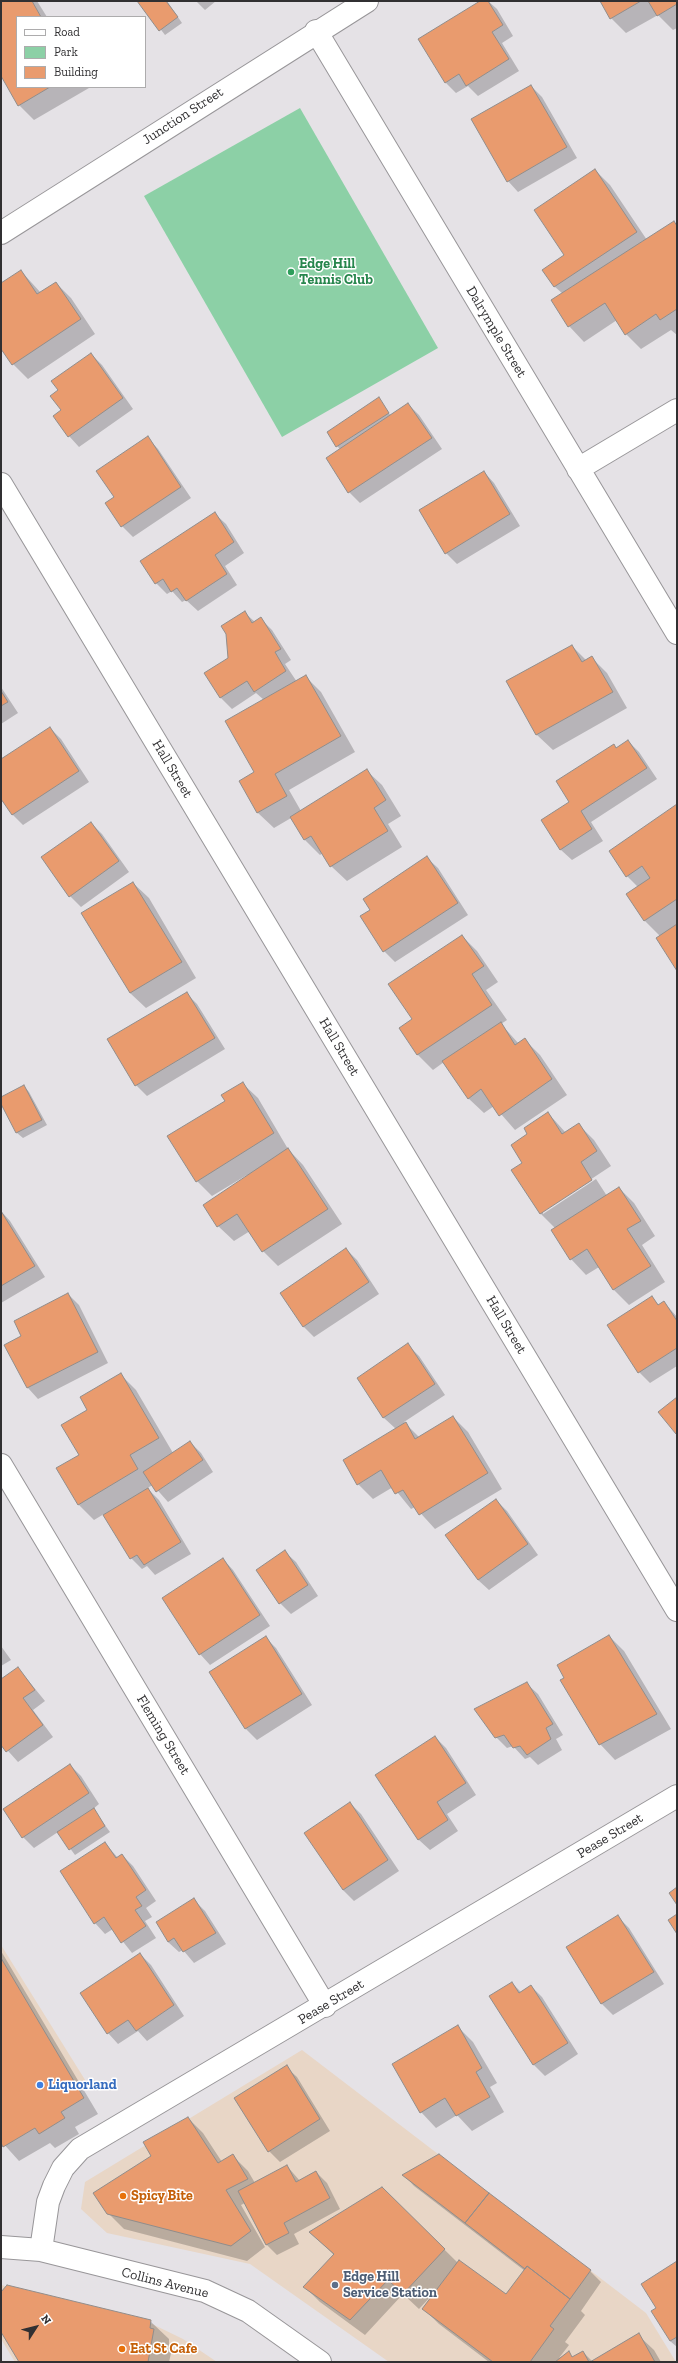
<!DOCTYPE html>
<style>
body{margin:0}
#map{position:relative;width:678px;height:2363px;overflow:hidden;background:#e5e2e6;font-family:"Zilla Slab",serif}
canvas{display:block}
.frame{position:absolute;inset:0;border:2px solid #313032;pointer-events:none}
.legend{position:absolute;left:16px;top:16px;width:130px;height:72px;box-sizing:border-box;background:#fff;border:1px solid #adacad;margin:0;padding:5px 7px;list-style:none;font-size:12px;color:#313032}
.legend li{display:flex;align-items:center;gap:8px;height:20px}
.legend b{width:20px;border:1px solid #adacad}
.north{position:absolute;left:16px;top:2307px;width:40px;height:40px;-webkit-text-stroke:3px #fff;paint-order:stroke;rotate:54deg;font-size:11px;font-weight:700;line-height:16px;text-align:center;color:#313032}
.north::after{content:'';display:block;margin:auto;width:14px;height:18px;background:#313032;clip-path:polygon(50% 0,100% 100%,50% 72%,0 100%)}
</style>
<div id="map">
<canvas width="678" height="2363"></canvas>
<div class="frame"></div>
<ul class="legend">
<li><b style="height:5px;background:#fff"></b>Road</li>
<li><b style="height:11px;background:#8cd0a6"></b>Park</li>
<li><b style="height:11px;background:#e99b6e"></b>Building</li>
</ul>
<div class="north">N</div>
</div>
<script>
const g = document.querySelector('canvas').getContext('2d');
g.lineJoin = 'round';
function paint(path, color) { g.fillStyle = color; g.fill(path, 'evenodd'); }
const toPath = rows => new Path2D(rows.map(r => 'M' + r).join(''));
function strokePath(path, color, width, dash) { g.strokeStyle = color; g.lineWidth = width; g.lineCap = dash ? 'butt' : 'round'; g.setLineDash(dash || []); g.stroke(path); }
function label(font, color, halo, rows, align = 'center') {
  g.font = font + ' "Zilla Slab",serif'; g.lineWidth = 3; g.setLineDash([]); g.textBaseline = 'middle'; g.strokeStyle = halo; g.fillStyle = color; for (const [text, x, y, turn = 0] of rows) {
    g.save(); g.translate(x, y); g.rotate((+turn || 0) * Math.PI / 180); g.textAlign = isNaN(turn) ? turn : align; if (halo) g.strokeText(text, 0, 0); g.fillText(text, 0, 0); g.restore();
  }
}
paint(toPath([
 [1,1945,87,2083,1,2136],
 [302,2050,646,2313,676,2362,389,2362,250,2264,107,2233,81,2209,85,2182],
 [1,2285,148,2322,183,2339,217,2362,15,2362,1,2339]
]), '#e8d6c6');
paint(toPath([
 [300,108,438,348,282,437,144,196]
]), '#8cd0a6');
paint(toPath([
 [1,1,37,1,47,17,17,17,17,87,89,88,34,120,19,105,1,74],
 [139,1,167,1,182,23,165,35],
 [196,1,216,1,205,10],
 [482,1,488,1,497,9,513,36,502,43,519,71,478,96,468,86,456,93,446,83],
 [601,1,677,1,677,28,673,30,658,15,626,33,611,18],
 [531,86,542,97,577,158,518,192,508,181],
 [595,170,610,185,647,240,674,222,677,225,677,335,671,330,641,349,626,334,617,320,584,342,569,326,553,301,563,294,554,286],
 [21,271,41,293,56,283,71,298,95,334,28,379,13,364,1,347,1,284],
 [91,354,102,365,133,409,79,447,69,436,59,390],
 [379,399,391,416,408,404,419,415,442,449,360,503,349,492,340,449,337,446],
 [148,438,158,449,191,498,133,537,122,526,107,503,115,498],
 [484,472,494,483,520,526,457,564,446,553],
 [215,514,226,524,244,553,225,566,237,585,198,611,186,600,182,602,172,591,167,594,156,583,142,561],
 [245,613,255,622,261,619,272,630,291,660,285,664,297,682,306,677,321,692,355,752,289,790,301,811,366,770,382,785,401,816,388,824,402,847,347,881,331,866,323,853,320,855,305,840,291,818,274,828,258,813,240,781,256,772,264,700,256,693,232,709,221,698,206,673,229,659],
 [572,646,587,661,592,658,607,673,627,708,553,750,537,735,508,682],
 [1,687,18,713,1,724],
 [50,728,61,739,89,782,23,825,12,814,1,797,1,760],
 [628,741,639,752,657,779,591,822,603,841,572,860,561,850,543,821,571,802],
 [677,806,677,969,660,936,645,921,627,895,638,887,627,876,610,851],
 [91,823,102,834,129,872,81,907,70,896],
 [427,858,438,868,468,915,395,962,384,951,372,910],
 [133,883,149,898,196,978,146,1008,130,993],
 [462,936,477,951,498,982,486,990,507,1020,501,1024,519,1044,525,1040,540,1055,567,1095,515,1130,494,1106,484,1113,468,1098,444,1062,433,1070,418,1055,400,1029,413,1020],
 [186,993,197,1004,225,1049,147,1096,136,1085],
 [242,1083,258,1098,288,1149,303,1165,342,1224,278,1266,263,1251,250,1231,234,1241,218,1226,247,1175,212,1196,197,1181,226,1102],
 [24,1086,29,1092,47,1125,23,1138,17,1133,1,1098],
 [548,1113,566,1133,579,1125,594,1140,611,1166,543,1211,543,1214,596,1179,607,1196,619,1188,634,1203,655,1236,642,1245,665,1282,629,1305,613,1289,599,1267,586,1275,571,1259,555,1228,541,1214,513,1170,524,1163,529,1134],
 [1,1211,10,1221,45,1277,1,1303],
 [346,1249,357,1260,379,1294,314,1337,303,1326],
 [68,1294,79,1305,108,1363,38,1399,28,1388,6,1345,23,1336],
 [652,1298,659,1305,664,1302,677,1317,677,1366,650,1383,639,1372,608,1326],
 [408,1345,419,1356,445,1395,404,1422,419,1437,453,1417,468,1432,502,1489,435,1529,415,1507,411,1509,393,1487,373,1499,358,1484,396,1429,384,1418,358,1378],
 [120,1374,136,1390,173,1453,190,1442,201,1453,213,1472,168,1502,153,1485,147,1488,159,1500,191,1554,155,1575,147,1566,142,1569,131,1558,104,1514,94,1520,79,1505,58,1468,80,1456,88,1410],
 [496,1500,507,1511,538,1555,489,1590,478,1580],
 [285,1552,296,1562,318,1596,291,1614,280,1603,258,1570],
 [223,1559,233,1570,270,1626,210,1665,200,1654],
 [609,1636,624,1651,671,1729,615,1760,600,1744],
 [265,1637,276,1648,312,1705,257,1740,246,1729,210,1672],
 [1,1646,11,1660,1,1666],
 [18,1668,45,1701,33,1710,53,1737,18,1762,1,1743,1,1680],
 [527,1684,538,1694,563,1735,556,1739,562,1750,538,1765,530,1757,525,1759,513,1746,507,1748,496,1737],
 [435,1737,446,1748,476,1795,447,1814,458,1831,430,1850,419,1840,377,1775],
 [70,1765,81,1776,99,1804,93,1809,110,1832,75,1855,58,1832,34,1848,23,1837],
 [350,1803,361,1814,399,1871,354,1901,343,1890,306,1833],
 [105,1843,118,1858,122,1855,133,1866,156,1901,146,1908,152,1917,145,1921,156,1938,132,1953,113,1929,105,1934,95,1923],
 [194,1900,205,1911,226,1944,194,1963,183,1950,179,1952,168,1942],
 [618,1917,629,1928,664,1984,613,2015,602,2004,567,1948],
 [1,1951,98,2114,75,2127,79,2134,55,2148,50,2143,19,2161,1,2141],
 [140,1954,151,1965,184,2016,147,2041,138,2031,118,2044,108,2033],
 [512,1983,521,1992,531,1986,542,1997,578,2054,545,2076,534,2065,490,1997],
 [458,2027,473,2042,497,2083,490,2087,504,2112,472,2131,457,2115,436,2128,421,2112],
 [286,2067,297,2077,330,2131,280,2162,269,2151],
 [188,2118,203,2133,222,2162,233,2156,248,2171,255,2183,287,2166,300,2181,316,2172,327,2183,340,2209,294,2234,299,2244,277,2255,266,2244,245,2203,241,2205,265,2247,247,2261,124,2229,108,2213,152,2157],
 [404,2175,590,2271,601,2282,581,2311,585,2315,565,2342,569,2345,559,2358,568,2353,573,2358,583,2352,593,2362,638,2335,654,2350,661,2362,489,2362,439,2324,424,2309,433,2294,419,2309,403,2294,365,2335,320,2302,305,2287,334,2255,310,2232,382,2188,458,2263,506,2296,525,2271,414,2186],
 [677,2262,677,2347,670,2341,658,2308],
 [1,2294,150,2321,169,2339,169,2345,172,2349,169,2362,20,2362,1,2330]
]), '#0003');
const building = toPath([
 [1,1,32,1,41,17,17,17,17,87,50,87,18,106,1,76,1,1],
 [137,1,166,1,178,17,159,31,137,1],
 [480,1,488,1,503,25,492,32,509,59,466,86,459,74,445,83,418,39,480,1],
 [600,1,641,1,610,19,600,1],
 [648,1,677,1,677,4,657,16,648,1],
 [531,85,567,147,507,182,471,119,531,85],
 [595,169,637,232,554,287,542,270,564,255,534,210,595,169],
 [674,221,677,226,677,309,660,320,656,314,625,335,605,303,568,327,551,300,674,221],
 [21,270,37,294,56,282,81,319,12,365,1,349,1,283,21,270],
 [91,353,123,398,68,437,53,416,61,410,50,396,58,390,51,381,91,353],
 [379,397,389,413,336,447,327,432,379,397],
 [408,403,432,438,348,493,326,458,408,403],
 [148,436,181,487,121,527,105,503,114,497,96,471,148,436],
 [484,471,510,514,445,554,419,510,484,471],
 [215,512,234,542,215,555,227,574,186,601,177,588,171,592,163,579,155,584,140,561,215,512],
 [245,611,252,623,261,617,281,649,275,652,286,671,254,692,247,681,220,698,204,673,228,658,226,634,221,626,245,611],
 [572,645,582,662,592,656,613,692,536,735,506,681,572,645],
 [306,675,341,736,275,774,287,796,257,813,239,781,254,772,225,721,306,675],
 [1,691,8,702,1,706,1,691],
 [50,727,79,771,12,815,1,799,1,759,50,727],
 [628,740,647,768,581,811,592,829,560,850,541,820,569,802,556,781,614,744,616,748,628,740],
 [367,769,386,800,374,808,388,831,330,867,311,836,304,840,290,817,367,769],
 [677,804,677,899,644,921,626,894,650,878,642,866,626,877,609,851,677,804],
 [91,822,119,861,69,897,41,857,91,822],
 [427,856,458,903,383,952,360,916,370,910,363,899,427,856],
 [133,882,182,962,130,993,81,913,133,882],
 [677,924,677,971,656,938,677,924],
 [462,935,484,966,472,974,492,1005,417,1055,399,1028,412,1019,388,984,462,935],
 [187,992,215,1038,135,1086,107,1039,187,992],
 [501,1022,515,1045,525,1038,552,1079,499,1116,481,1089,468,1099,442,1061,501,1022],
 [243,1082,274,1133,196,1182,167,1136,225,1101,221,1095,243,1082],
 [24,1085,42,1120,16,1133,1,1104,1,1097,24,1085],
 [548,1112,562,1134,579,1123,597,1151,581,1162,592,1180,540,1214,511,1170,522,1163,511,1145,527,1134,524,1128,548,1112],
 [288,1148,328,1209,262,1252,237,1214,217,1227,203,1205,288,1148],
 [619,1187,641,1221,627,1229,651,1266,613,1290,587,1249,570,1260,551,1230,619,1187],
 [1,1211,35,1266,1,1286,1,1211],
 [346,1248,369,1282,303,1327,280,1293,346,1248],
 [68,1293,98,1352,27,1388,4,1345,21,1336,14,1321,68,1293],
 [652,1296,658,1305,664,1301,677,1321,677,1348,638,1373,607,1325,652,1296],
 [408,1343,435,1384,383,1418,357,1378,408,1343],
 [121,1373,159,1438,130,1455,138,1469,78,1505,56,1468,79,1455,61,1425,87,1410,80,1397,121,1373],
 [677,1397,677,1434,676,1434,658,1412,677,1397],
 [453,1416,488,1473,419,1515,403,1490,395,1494,381,1470,357,1485,343,1460,406,1422,415,1439,453,1416],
 [190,1441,203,1460,156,1492,143,1472,190,1441],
 [148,1488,181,1542,144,1565,137,1555,130,1559,103,1515,148,1488],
 [496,1499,528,1544,478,1580,445,1535,496,1499],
 [285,1550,308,1585,279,1604,256,1570,285,1550],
 [223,1558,260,1615,199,1655,162,1598,223,1558],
 [609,1635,657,1714,599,1745,560,1680,564,1678,557,1665,609,1635],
 [266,1636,302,1694,245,1729,209,1672,266,1636],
 [18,1667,35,1690,23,1698,43,1725,6,1752,1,1745,1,1679,18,1667],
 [527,1682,553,1724,546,1728,551,1739,527,1755,520,1746,513,1748,504,1735,495,1738,474,1709,527,1682],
 [435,1736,466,1783,437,1802,448,1820,418,1840,375,1775,435,1736],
 [70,1764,89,1793,22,1838,3,1809,70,1764],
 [350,1802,388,1860,343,1890,304,1833,350,1802],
 [94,1808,105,1826,69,1850,57,1832,94,1808],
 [105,1842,116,1858,122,1854,146,1890,136,1897,142,1906,135,1910,146,1926,121,1943,104,1917,94,1924,60,1871,105,1842],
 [677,1887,677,1905,669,1893,677,1887],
 [194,1898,216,1933,183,1952,174,1938,168,1942,156,1922,194,1898],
 [677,1914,677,1934,668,1920,677,1914],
 [618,1915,654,1972,601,2004,566,1947,618,1915],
 [140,1953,174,2005,136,2031,128,2020,107,2034,80,1993,140,1953],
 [1,1958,84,2098,61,2112,65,2118,39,2134,35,2128,3,2147,1,2143,1,1958],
 [512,1982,519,1993,531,1985,568,2043,533,2065,489,1996,512,1982],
 [458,2025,482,2068,476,2072,490,2097,456,2116,445,2098,420,2113,392,2064,458,2025],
 [287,2065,320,2119,268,2152,234,2098,287,2065],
 [188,2117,218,2163,233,2154,248,2179,226,2190,251,2231,231,2246,107,2214,93,2193,151,2156,143,2142,188,2117],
 [439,2154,489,2193,465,2223,402,2175,439,2154],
 [287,2165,296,2182,316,2171,330,2198,284,2223,289,2233,266,2245,238,2191,287,2165],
 [382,2187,445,2249,403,2294,388,2280,350,2320,303,2287,334,2254,309,2232,382,2187],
 [489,2193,591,2270,570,2299,527,2266,525,2269,465,2223,489,2193],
 [459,2260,506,2294,527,2266,570,2299,550,2326,554,2329,530,2362,493,2362,422,2309,459,2260],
 [677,2261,677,2337,670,2341,651,2311,656,2308,641,2284,677,2261],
 [7,2285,151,2320,150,2328,154,2329,148,2362,19,2362,1,2332,1,2292,7,2285],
 [639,2333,655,2362,590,2362,639,2333],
 [569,2351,572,2357,583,2351,589,2362,555,2362,569,2351]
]);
paint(building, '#e99b6e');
strokePath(building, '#918d8b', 1);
const minor = toPath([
 [316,31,677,633],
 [1,233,367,1],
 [578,469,677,410],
 [1,484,677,1610],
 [1,1465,325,2006],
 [1,2247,41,2250,205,2291,248,2311,320,2362],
 [41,2250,48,2202,54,2186,63,2168,80,2149,677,1796]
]);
strokePath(minor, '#989699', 24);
strokePath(minor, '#fff', 22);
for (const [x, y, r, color] of [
 [291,272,4,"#2e9e5b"],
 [40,2085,4,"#3f7fe0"],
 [123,2196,4,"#e8710a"],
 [335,2285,4,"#5c6f8a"],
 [122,2349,4,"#e8710a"]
]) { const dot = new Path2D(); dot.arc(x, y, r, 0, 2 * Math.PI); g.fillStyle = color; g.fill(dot); strokePath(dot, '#fff', 1.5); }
label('14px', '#313032', '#fff', [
 ["Junction Street",183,116,-33],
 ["Dalrymple Street",496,332,59],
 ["Hall Street",172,769,59],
 ["Hall Street",339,1047,59],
 ["Hall Street",506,1325,59],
 ["Fleming Street",163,1735,59],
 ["Pease Street",610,1836,-31],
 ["Pease Street",331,2002,-31],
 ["Collins Avenue",165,2283,14]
]);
label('bold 14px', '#27864d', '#fff', [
 ["Edge Hill",299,264],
 ["Tennis Club",299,280]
], 'left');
label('bold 14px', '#366cbe', '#fff', [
 ["Liquorland",48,2085]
], 'left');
label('bold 14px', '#c56008', '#fff', [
 ["Spicy Bite",131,2196],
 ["Eat St Cafe",130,2349]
], 'left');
label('bold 14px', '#4e5e75', '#fff', [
 ["Edge Hill",343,2277],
 ["Service Station",343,2293]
], 'left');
</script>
